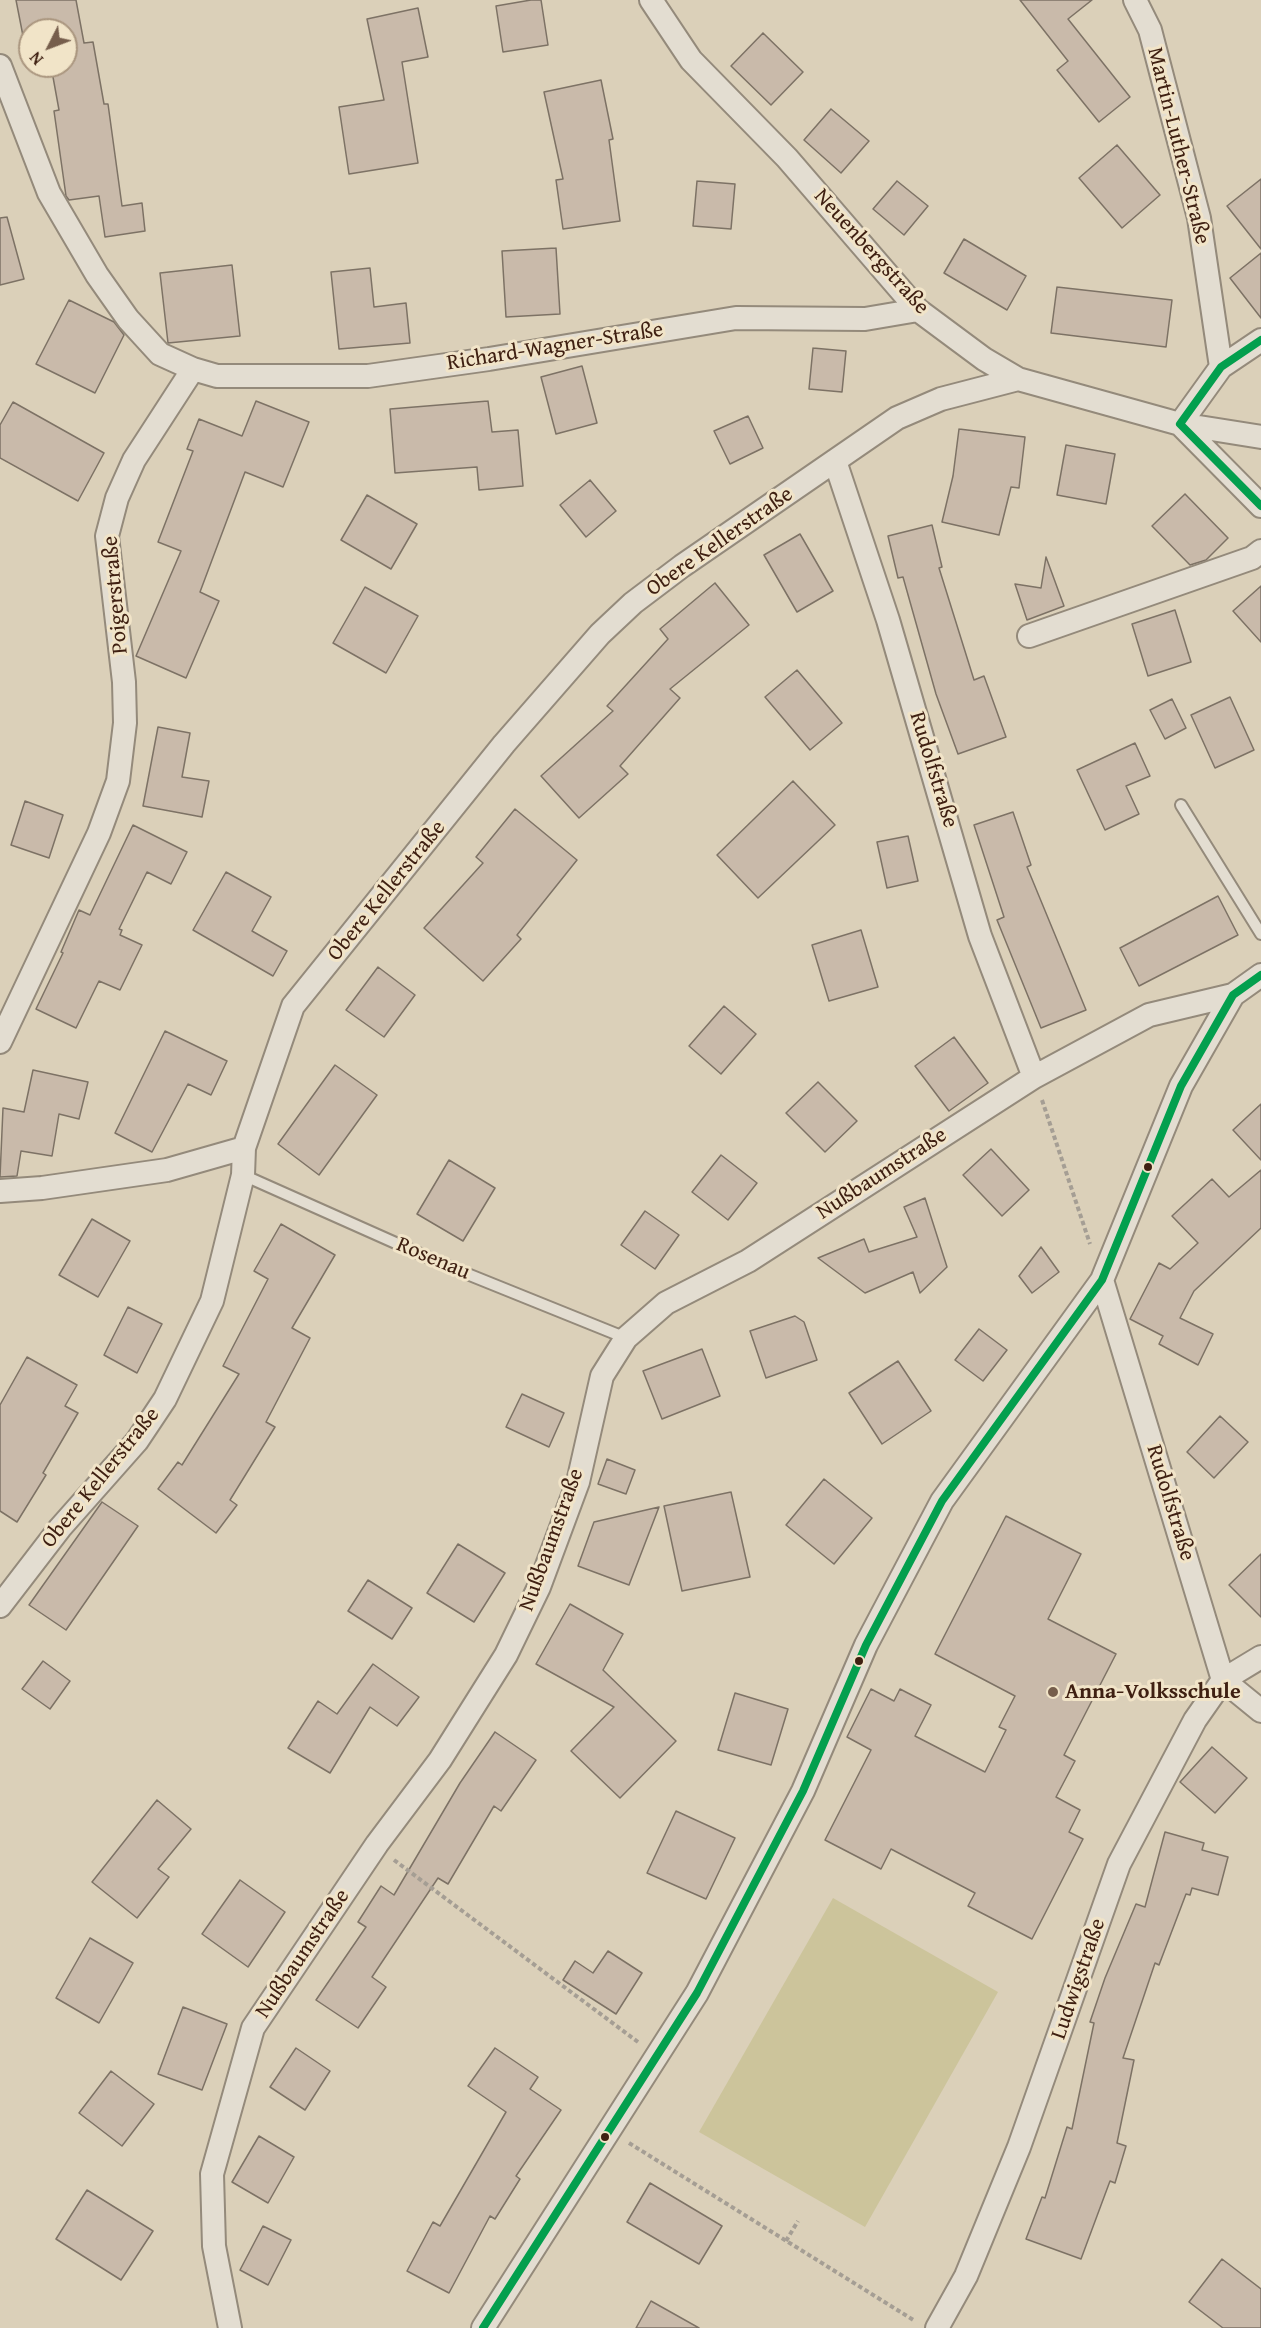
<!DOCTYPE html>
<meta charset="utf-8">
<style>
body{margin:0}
#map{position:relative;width:1261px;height:2328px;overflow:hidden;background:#dbd0b9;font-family:"Gentium Book Plus",serif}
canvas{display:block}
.north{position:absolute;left:18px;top:18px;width:60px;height:60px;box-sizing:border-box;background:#f1e4c8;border:2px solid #aa967f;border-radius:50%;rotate:228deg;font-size:16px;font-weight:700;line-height:24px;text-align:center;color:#3f2012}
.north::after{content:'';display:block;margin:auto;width:21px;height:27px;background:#765e4c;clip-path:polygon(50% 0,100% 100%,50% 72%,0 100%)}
</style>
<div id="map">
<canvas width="1261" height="2328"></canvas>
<div class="north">N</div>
</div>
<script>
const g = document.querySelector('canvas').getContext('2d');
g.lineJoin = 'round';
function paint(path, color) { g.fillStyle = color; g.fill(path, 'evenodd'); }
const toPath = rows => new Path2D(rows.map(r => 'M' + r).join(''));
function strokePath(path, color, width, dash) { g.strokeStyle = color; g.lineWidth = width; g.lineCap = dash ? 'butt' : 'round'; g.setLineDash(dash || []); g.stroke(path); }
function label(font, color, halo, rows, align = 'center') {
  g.font = font + ' "Gentium Book Plus",serif'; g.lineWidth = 6; g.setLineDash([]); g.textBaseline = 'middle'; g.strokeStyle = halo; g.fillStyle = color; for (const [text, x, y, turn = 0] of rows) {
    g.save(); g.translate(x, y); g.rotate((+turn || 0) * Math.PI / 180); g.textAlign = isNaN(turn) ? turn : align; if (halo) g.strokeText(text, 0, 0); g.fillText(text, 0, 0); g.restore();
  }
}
paint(toPath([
 [833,1898,998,1992,865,2227,699,2132]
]), '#ccc49b');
const building = toPath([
 [16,0,76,0,84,43,93,42,104,104,108,104,122,206,142,203,145,231,105,237,99,196,69,200,66,196,54,111,59,110,51,66,66,66,66,30,30,30,30,40,24,41,16,0],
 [531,0,541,0,548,45,503,52,496,6,531,0],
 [1020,0,1092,0,1068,19,1130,97,1099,122,1057,70,1068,61,1020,0],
 [418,8,428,57,402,62,418,163,349,174,339,107,384,100,367,19,418,8],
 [763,33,803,72,771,105,731,66,763,33],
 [601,80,613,139,609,140,620,221,563,229,556,180,563,179,544,92,601,80],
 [831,109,869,141,841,173,804,140,831,109],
 [1117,145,1160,195,1122,228,1079,178,1117,145],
 [1261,179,1261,249,1227,206,1261,179],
 [697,181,735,184,731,229,693,226,697,181],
 [897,181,928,206,904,235,873,209,897,181],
 [7,217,24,279,0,285,0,218,7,217],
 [964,239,1026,276,1007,310,944,273,964,239],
 [556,248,560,314,506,317,502,251,556,248],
 [1261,253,1261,318,1230,278,1261,253],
 [232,265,240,336,168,343,160,273,232,265],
 [370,268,374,307,406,303,410,343,339,349,331,272,370,268],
 [1057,287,1172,300,1166,347,1051,333,1057,287],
 [69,300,114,322,124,335,95,393,36,364,69,300],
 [813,348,846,351,842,392,809,389,813,348],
 [582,366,597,423,556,434,541,377,582,366],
 [256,401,309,422,283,487,245,472,200,592,219,601,186,678,136,656,181,551,158,542,193,451,187,449,199,419,242,436,256,401],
 [488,401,492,432,518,430,523,486,479,490,477,467,395,473,390,409,488,401],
 [13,402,104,453,78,501,0,458,0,425,13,402],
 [748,416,763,448,730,464,714,431,748,416],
 [959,429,1025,437,1019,488,1011,487,999,535,942,522,953,476,959,429],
 [1066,445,1115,454,1106,504,1057,495,1066,445],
 [590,480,616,511,586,537,560,505,590,480],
 [1185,494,1228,538,1206,560,1190,565,1152,526,1185,494],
 [367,495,417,524,391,569,341,540,367,495],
 [932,525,942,567,939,568,974,680,984,676,1006,737,958,754,936,694,903,577,898,578,888,536,932,525],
 [800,534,833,591,797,612,764,555,800,534],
 [1046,557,1064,606,1027,620,1015,584,1041,588,1046,557],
 [715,583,749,625,670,689,680,698,620,766,628,774,579,818,541,776,613,711,607,706,668,639,660,629,715,583],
 [1261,586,1261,642,1233,611,1261,586],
 [365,587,418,616,386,673,333,643,365,587],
 [1175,610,1191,662,1148,676,1132,624,1175,610],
 [797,670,842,723,810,750,765,697,797,670],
 [1230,697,1254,750,1215,768,1191,715,1230,697],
 [1172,699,1186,728,1165,739,1150,710,1172,699],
 [158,727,190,733,182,777,209,781,202,817,143,806,158,727],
 [1135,743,1150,776,1126,786,1139,814,1105,830,1077,770,1135,743],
 [793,781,835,825,758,898,717,855,793,781],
 [25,801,63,815,49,858,11,845,25,801],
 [515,809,577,860,517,935,521,939,483,981,424,928,483,863,476,857,515,809],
 [1013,812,1031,865,1027,867,1086,1010,1041,1028,997,920,1004,917,974,825,1013,812],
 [133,825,187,852,171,884,147,872,119,929,122,930,120,935,142,945,120,990,99,981,76,1028,36,1009,63,953,61,952,79,910,90,915,133,825],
 [908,836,918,881,887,888,877,842,908,836],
 [226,872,271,897,252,931,287,951,273,976,193,930,226,872],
 [1218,896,1238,935,1139,986,1120,948,1218,896],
 [861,930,878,987,829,1001,812,945,861,930],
 [378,967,415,995,384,1037,346,1010,378,967],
 [724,1006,756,1034,721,1074,689,1046,724,1006],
 [165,1031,227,1061,211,1095,188,1084,152,1152,115,1133,165,1031],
 [954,1037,988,1083,949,1111,915,1066,954,1037],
 [335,1065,377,1095,319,1175,278,1144,335,1065],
 [33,1070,88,1082,79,1119,59,1114,52,1156,21,1151,17,1176,0,1177,3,1108,24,1112,33,1070],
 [818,1082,857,1121,825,1152,786,1113,818,1082],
 [1261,1104,1261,1160,1233,1130,1261,1104],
 [991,1149,1029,1190,1002,1216,963,1175,991,1149],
 [721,1155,757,1183,728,1220,692,1192,721,1155],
 [449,1160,495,1188,463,1241,417,1214,449,1160],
 [1261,1170,1261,1228,1194,1291,1180,1318,1213,1334,1198,1365,1159,1344,1163,1336,1130,1319,1159,1263,1170,1269,1198,1243,1172,1216,1212,1179,1229,1197,1261,1170],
 [925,1198,947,1267,920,1293,913,1272,865,1293,818,1258,864,1239,869,1252,917,1237,904,1207,925,1198],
 [645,1211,679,1235,655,1269,621,1245,645,1211],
 [92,1219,130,1241,98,1297,59,1275,92,1219],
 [281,1224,335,1255,292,1328,310,1338,266,1422,275,1427,230,1500,237,1505,216,1533,158,1489,178,1462,182,1465,239,1374,223,1366,268,1279,254,1271,281,1224],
 [1041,1247,1059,1272,1032,1293,1019,1276,1041,1247],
 [128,1307,162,1324,137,1373,104,1355,128,1307],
 [795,1316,804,1322,817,1360,766,1378,750,1331,795,1316],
 [979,1329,1007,1350,983,1381,955,1360,979,1329],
 [702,1349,720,1396,662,1419,643,1371,702,1349],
 [27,1357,77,1385,65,1406,78,1413,43,1473,46,1475,17,1522,0,1511,0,1405,27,1357],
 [898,1361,931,1411,882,1444,849,1393,898,1361],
 [522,1394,564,1413,549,1447,506,1427,522,1394],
 [1220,1416,1248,1442,1214,1478,1187,1452,1220,1416],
 [607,1459,635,1470,626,1494,598,1484,607,1459],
 [824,1479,872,1518,834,1564,786,1525,824,1479],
 [731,1492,750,1577,682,1591,664,1506,731,1492],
 [102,1502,138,1526,66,1630,29,1605,102,1502],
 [659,1507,629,1585,578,1566,594,1522,659,1507],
 [1006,1516,1081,1554,1048,1619,1116,1654,1064,1755,1075,1761,1056,1797,1080,1810,1069,1832,1083,1839,1032,1939,968,1906,975,1893,891,1849,881,1869,825,1840,871,1750,847,1737,871,1689,894,1701,900,1689,931,1705,915,1736,985,1772,1006,1730,999,1727,1015,1696,935,1654,1006,1516],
 [458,1544,505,1573,474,1622,427,1593,458,1544],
 [1261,1554,1261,1617,1229,1585,1261,1554],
 [368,1580,412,1608,392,1639,348,1611,368,1580],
 [570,1604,623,1634,603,1670,676,1741,620,1798,571,1751,614,1707,536,1664,570,1604],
 [43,1661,70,1681,50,1709,22,1689,43,1661],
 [373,1664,419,1697,397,1726,370,1707,330,1773,288,1748,318,1701,337,1714,373,1664],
 [735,1693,788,1709,771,1765,718,1750,735,1693],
 [495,1732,536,1760,501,1811,494,1806,448,1884,438,1878,372,1977,386,1987,358,2028,316,2000,366,1927,358,1922,381,1886,394,1895,460,1783,495,1732],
 [1212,1747,1247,1778,1215,1813,1180,1782,1212,1747],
 [157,1800,191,1829,158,1869,169,1877,137,1918,92,1882,157,1800],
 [676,1811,735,1838,706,1899,647,1873,676,1811],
 [1165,1832,1204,1843,1202,1850,1228,1857,1218,1895,1192,1888,1190,1895,1186,1894,1159,1965,1155,1963,1123,2058,1134,2060,1117,2143,1126,2146,1115,2183,1110,2181,1081,2259,1026,2239,1042,2197,1045,2198,1067,2127,1072,2129,1094,2023,1090,2022,1105,1978,1136,1904,1145,1907,1165,1832],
 [240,1880,285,1912,248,1967,202,1934,240,1880],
 [90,1938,133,1963,99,2023,56,1998,90,1938],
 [608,1951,642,1973,616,2014,563,1980,575,1961,593,1973,608,1951],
 [183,2007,227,2024,202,2090,158,2074,183,2007],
 [296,2048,330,2071,305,2110,270,2087,296,2048],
 [495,2048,538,2077,530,2089,561,2110,516,2176,520,2179,495,2219,490,2216,449,2293,407,2271,433,2222,440,2226,506,2112,468,2086,495,2048],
 [111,2071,154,2104,122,2146,79,2113,111,2071],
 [259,2136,294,2157,268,2203,232,2182,259,2136],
 [650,2183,722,2226,699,2264,627,2222,650,2183],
 [87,2190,153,2231,121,2280,56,2239,87,2190],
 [263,2226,291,2240,268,2285,240,2270,263,2226],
 [1222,2259,1261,2289,1261,2328,1223,2328,1189,2302,1222,2259],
 [651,2301,699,2328,636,2328,651,2301]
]);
paint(building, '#c9baaa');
strokePath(building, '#7d7265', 1.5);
const lane = toPath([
 [1181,805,1261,934],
 [243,1175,445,1265,626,1338]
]);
const street = toPath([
 [651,0,691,60,787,158,918,310,984,359,1018,379,1180,424,1261,437],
 [1135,0,1150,30,1199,218,1221,367],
 [0,66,49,193,97,275,128,319,160,354,193,369,134,460,117,498,107,536,124,682,125,723,118,781,99,833,0,1042],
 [193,369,217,376,368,376,489,359,736,318,865,319,918,310],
 [1180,424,1221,367,1261,340],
 [1180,424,1261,506],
 [835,461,888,620,980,936,1034,1077],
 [1029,636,1252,558,1261,551],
 [0,1191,42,1188,167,1170,244,1148],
 [1102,1280,1223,1680,1261,1711],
 [0,1606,60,1528,137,1441,165,1399,212,1301,243,1175,244,1148,293,1006,504,744,600,634,633,603,682,566,897,418,941,399,1018,379],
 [230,2328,214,2246,212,2174,253,2028,377,1844,440,1760,506,1655,539,1587,578,1482,602,1376,626,1338,666,1303,748,1261,1034,1077,1149,1015,1233,995,1261,975],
 [483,2328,697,1993,803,1791,866,1645,942,1501,1102,1280,1181,1086,1233,995],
 [937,2328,966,2276,1019,2147,1119,1864,1195,1720,1223,1680,1261,1657]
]);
strokePath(lane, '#948a7b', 14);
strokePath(street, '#948a7b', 26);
strokePath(toPath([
 [1042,1100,1090,1244],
 [394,1860,638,2042],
 [629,2143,915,2321],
 [786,2241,798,2221]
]), '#a59e94', 4, [4.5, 3]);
strokePath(lane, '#e3ddd1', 10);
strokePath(street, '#e3ddd1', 22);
strokePath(toPath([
 [1180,424,1221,367,1261,340],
 [1180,424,1261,506],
 [483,2328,697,1993,803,1791,866,1645,942,1501,1102,1280,1181,1086,1233,995,1261,975]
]), '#039f4e', 8);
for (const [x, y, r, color] of [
 [1148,1167,5,"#3f2012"],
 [859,1661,5,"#3f2012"],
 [1053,1692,6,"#765e4c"],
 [605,2137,5,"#3f2012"]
]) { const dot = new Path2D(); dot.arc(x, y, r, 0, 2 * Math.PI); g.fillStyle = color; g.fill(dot); strokePath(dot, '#f1e4c8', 2); }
label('22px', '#3f2012', '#f1e4c8', [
 ["Martin-Luther-Straße",1178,146,76],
 ["Neuenbergstraße",871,252,48],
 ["Richard-Wagner-Straße",555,347,-9],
 ["Obere Kellerstraße",720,542,-35],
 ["Poigerstraße",116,595,-95],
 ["Rudolfstraße",933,770,73],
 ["Obere Kellerstraße",387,891,-51],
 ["Nußbaumstraße",882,1174,-33],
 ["Rosenau",433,1259,23],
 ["Obere Kellerstraße",101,1478,-51],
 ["Rudolfstraße",1170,1503,73],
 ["Nußbaumstraße",552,1540,-70],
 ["Nußbaumstraße",303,1954,-56],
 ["Ludwigstraße",1079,1979,-71]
]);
label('bold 22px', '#3f2012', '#f1e4c8', [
 ["Anna-Volksschule",1065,1692]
], 'left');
</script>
